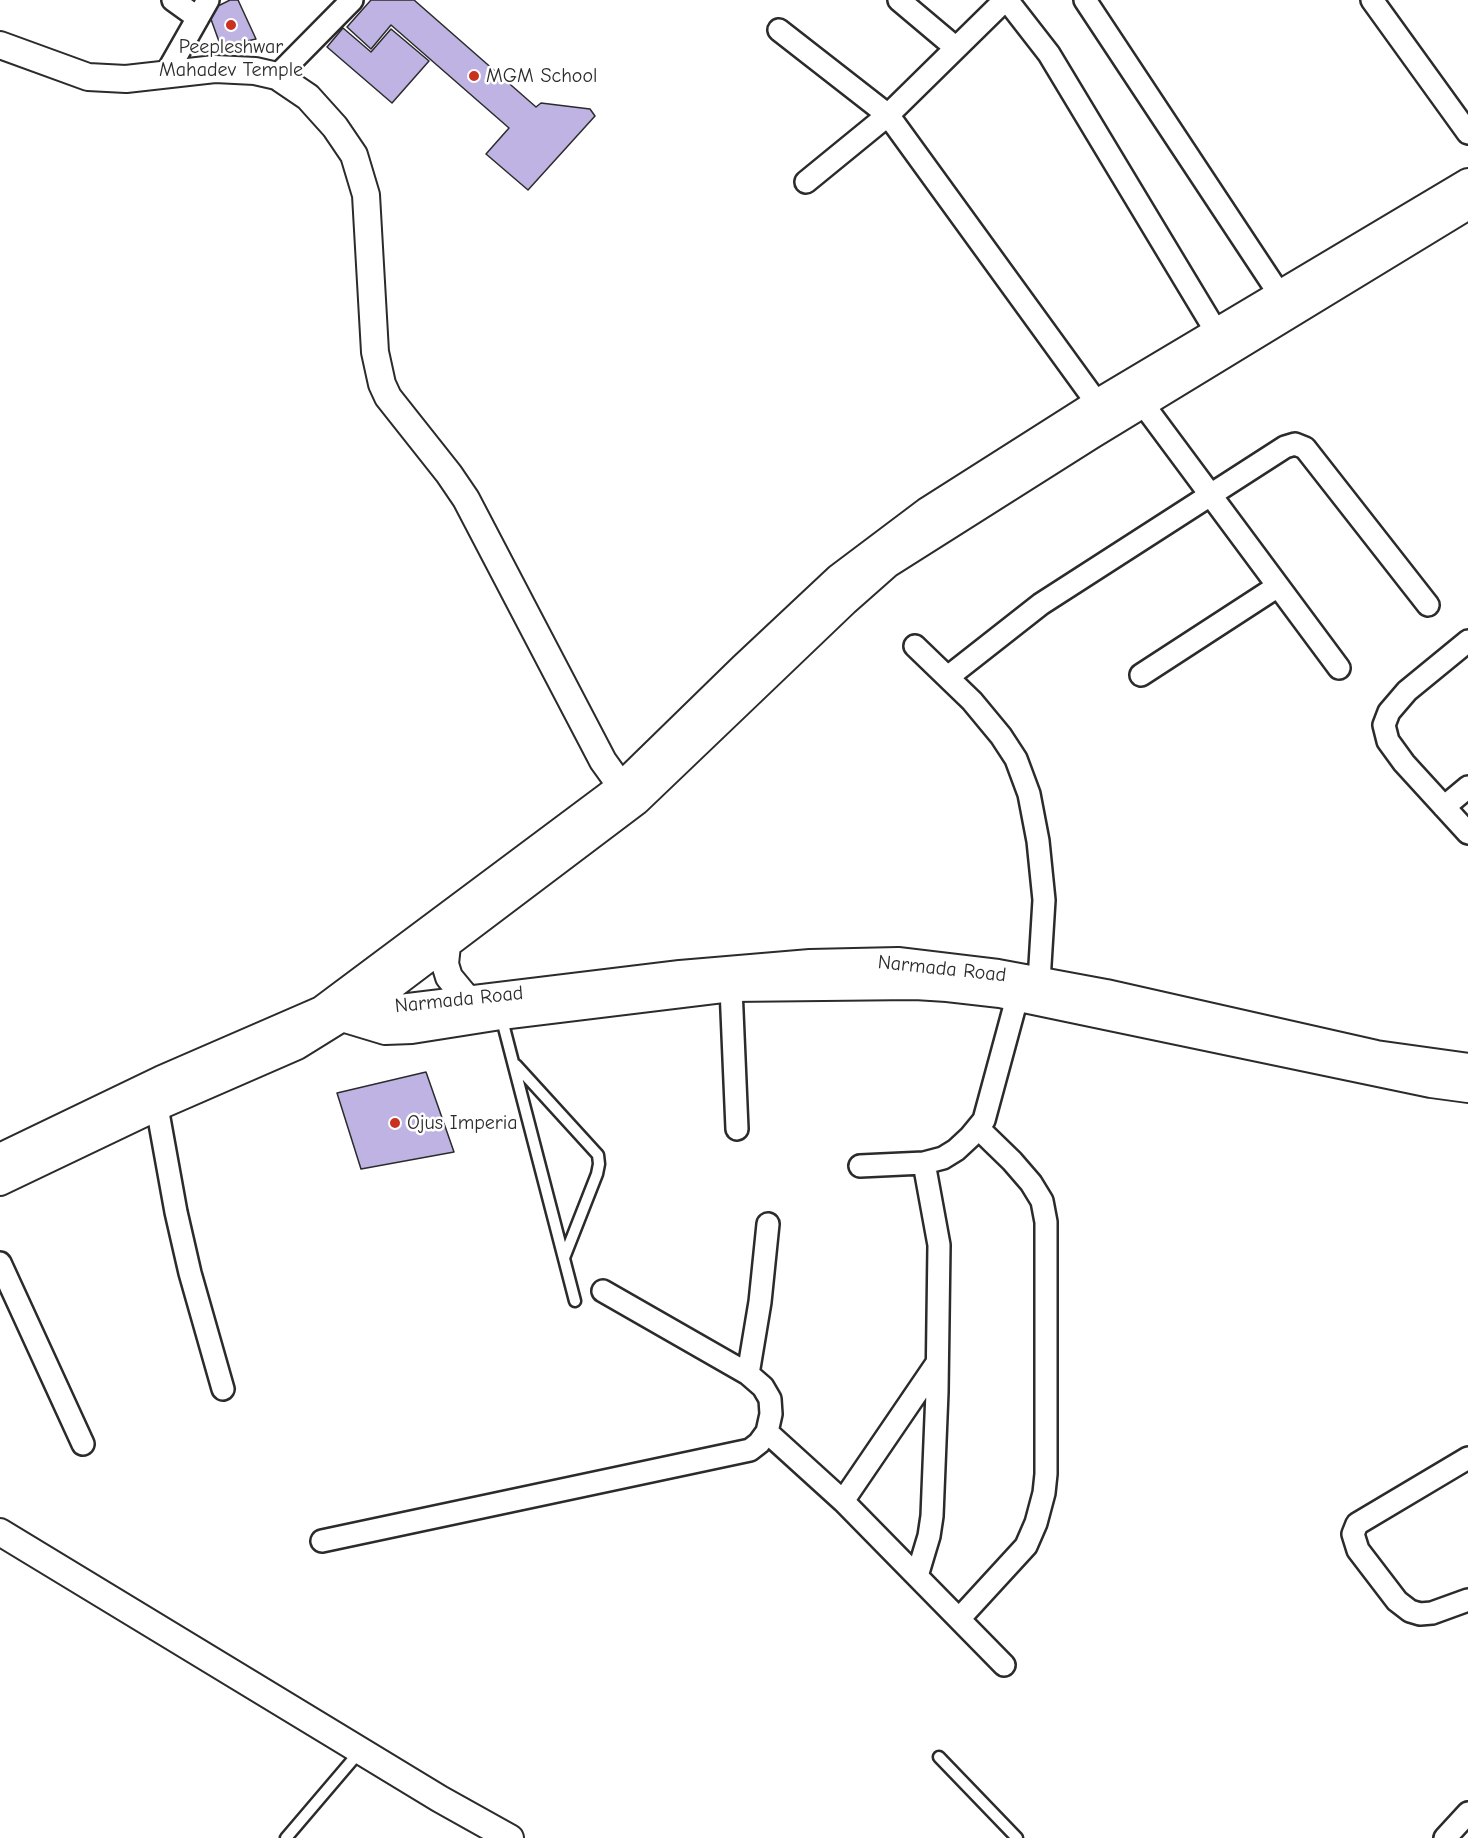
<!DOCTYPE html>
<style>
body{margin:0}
canvas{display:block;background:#fff}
</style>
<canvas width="1468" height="1838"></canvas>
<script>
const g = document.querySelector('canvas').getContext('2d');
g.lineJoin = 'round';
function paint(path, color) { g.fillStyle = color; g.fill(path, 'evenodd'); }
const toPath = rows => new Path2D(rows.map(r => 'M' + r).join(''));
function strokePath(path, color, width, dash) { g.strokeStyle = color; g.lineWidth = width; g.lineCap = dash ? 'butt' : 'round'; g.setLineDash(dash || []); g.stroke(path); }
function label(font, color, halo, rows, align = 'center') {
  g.font = font + ' "Comic Neue",sans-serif'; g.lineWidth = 5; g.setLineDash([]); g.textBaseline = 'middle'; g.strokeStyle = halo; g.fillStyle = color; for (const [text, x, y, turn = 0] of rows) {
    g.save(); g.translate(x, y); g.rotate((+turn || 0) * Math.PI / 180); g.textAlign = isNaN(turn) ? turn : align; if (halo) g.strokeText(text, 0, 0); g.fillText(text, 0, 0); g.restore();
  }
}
const building = toPath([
 [230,0,238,0,256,39,221,47,208,11,230,0],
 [371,0,414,0,536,107,541,103,590,109,595,116,528,190,486,154,509,128,391,25,371,49,347,27,371,0],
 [343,28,371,52,391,29,429,61,392,103,327,47,343,28],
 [426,1072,454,1152,361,1169,337,1093,426,1072]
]);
paint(building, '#bfb3e4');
strokePath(building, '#2b2b2b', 1.5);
const service = toPath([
 [501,1016,575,1301],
 [516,1065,598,1155,599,1164,597,1174,564,1258],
 [939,1757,1017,1838],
 [286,1838,361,1750]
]);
const minor = toPath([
 [173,0,198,18],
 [899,0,956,48],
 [1007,0,1049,54,1217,333],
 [1085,0,1280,295],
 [1372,0,1468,133],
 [779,30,888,115,1097,403,1143,404,1339,668],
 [166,74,208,0],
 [277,76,352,0],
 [806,182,888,115,1005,0],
 [1468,641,1407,691,1389,712,1384,725,1388,741,1404,763,1468,833],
 [915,646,972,701,1001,736,1016,759,1029,794,1038,841,1044,900,1039,981],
 [1141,675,1278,586],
 [948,677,1041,604,1285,447,1295,444,1305,448,1428,605],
 [1444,807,1468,787],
 [731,988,737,1129],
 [157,1107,176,1212,190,1273,223,1389],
 [860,1166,924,1163,943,1158,956,1150,970,1137,984,1120,1017,998],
 [0,1263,83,1444],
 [748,1374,760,1302,768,1224],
 [767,1432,843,1501,1004,1665],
 [1468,1458,1357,1524,1353,1534,1358,1550,1397,1601,1410,1611,1420,1614,1432,1613,1468,1600],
 [843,1501,937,1363],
 [322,1541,750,1450,759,1443,767,1432,771,1414,770,1399,763,1387,748,1374,603,1291],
 [917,1576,929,1536,932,1516,937,1392,939,1245,924,1163],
 [959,1619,1026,1546,1036,1523,1044,1493,1046,1474,1046,1222,1042,1201,1031,1183,1012,1161,978,1128],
 [1445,1838,1468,1813]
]);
const tertiary = toPath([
 [0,45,88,77,126,79,215,69,255,71,277,76,308,97,335,127,354,155,366,195,375,352,382,384,388,397,449,474,466,499,603,761,621,786,633,797],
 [447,945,445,964,449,977,468,1000],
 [359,1004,400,1008,680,974,810,963,898,961,998,973,1106,993,1376,1054,1468,1067],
 [332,1015,385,1031,412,1030,501,1016,731,988,915,986,947,988,1000,994,1431,1084,1468,1089],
 [0,1157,162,1079,321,1010,621,786,743,667,838,578,927,511,1097,403,1468,182],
 [0,1182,157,1107,297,1046,384,992,637,801,845,602,888,564,1092,435,1468,206],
 [0,1532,440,1799,510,1838]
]);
strokePath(service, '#2b2b2b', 15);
strokePath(minor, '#2b2b2b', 26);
strokePath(tertiary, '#2b2b2b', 30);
strokePath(service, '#fff', 10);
strokePath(minor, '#fff', 21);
strokePath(tertiary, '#fff', 26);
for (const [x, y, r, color] of [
 [231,25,6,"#c8321e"],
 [474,76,6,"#c8321e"],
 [395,1123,6,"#c8321e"]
]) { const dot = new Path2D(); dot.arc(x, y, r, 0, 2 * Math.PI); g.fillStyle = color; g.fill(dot); strokePath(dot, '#fff', 2); }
label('20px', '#2b2b2b', '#fff', [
 ["Peepleshwar",231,47,"center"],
 ["Mahadev Temple",231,70,"center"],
 ["MGM School",486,76],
 ["Ojus Imperia",407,1123]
], 'left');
label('20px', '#2b2b2b', '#fff', [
 ["Narmada Road",942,969,6],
 ["Narmada Road",459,1000,-6]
]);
</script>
